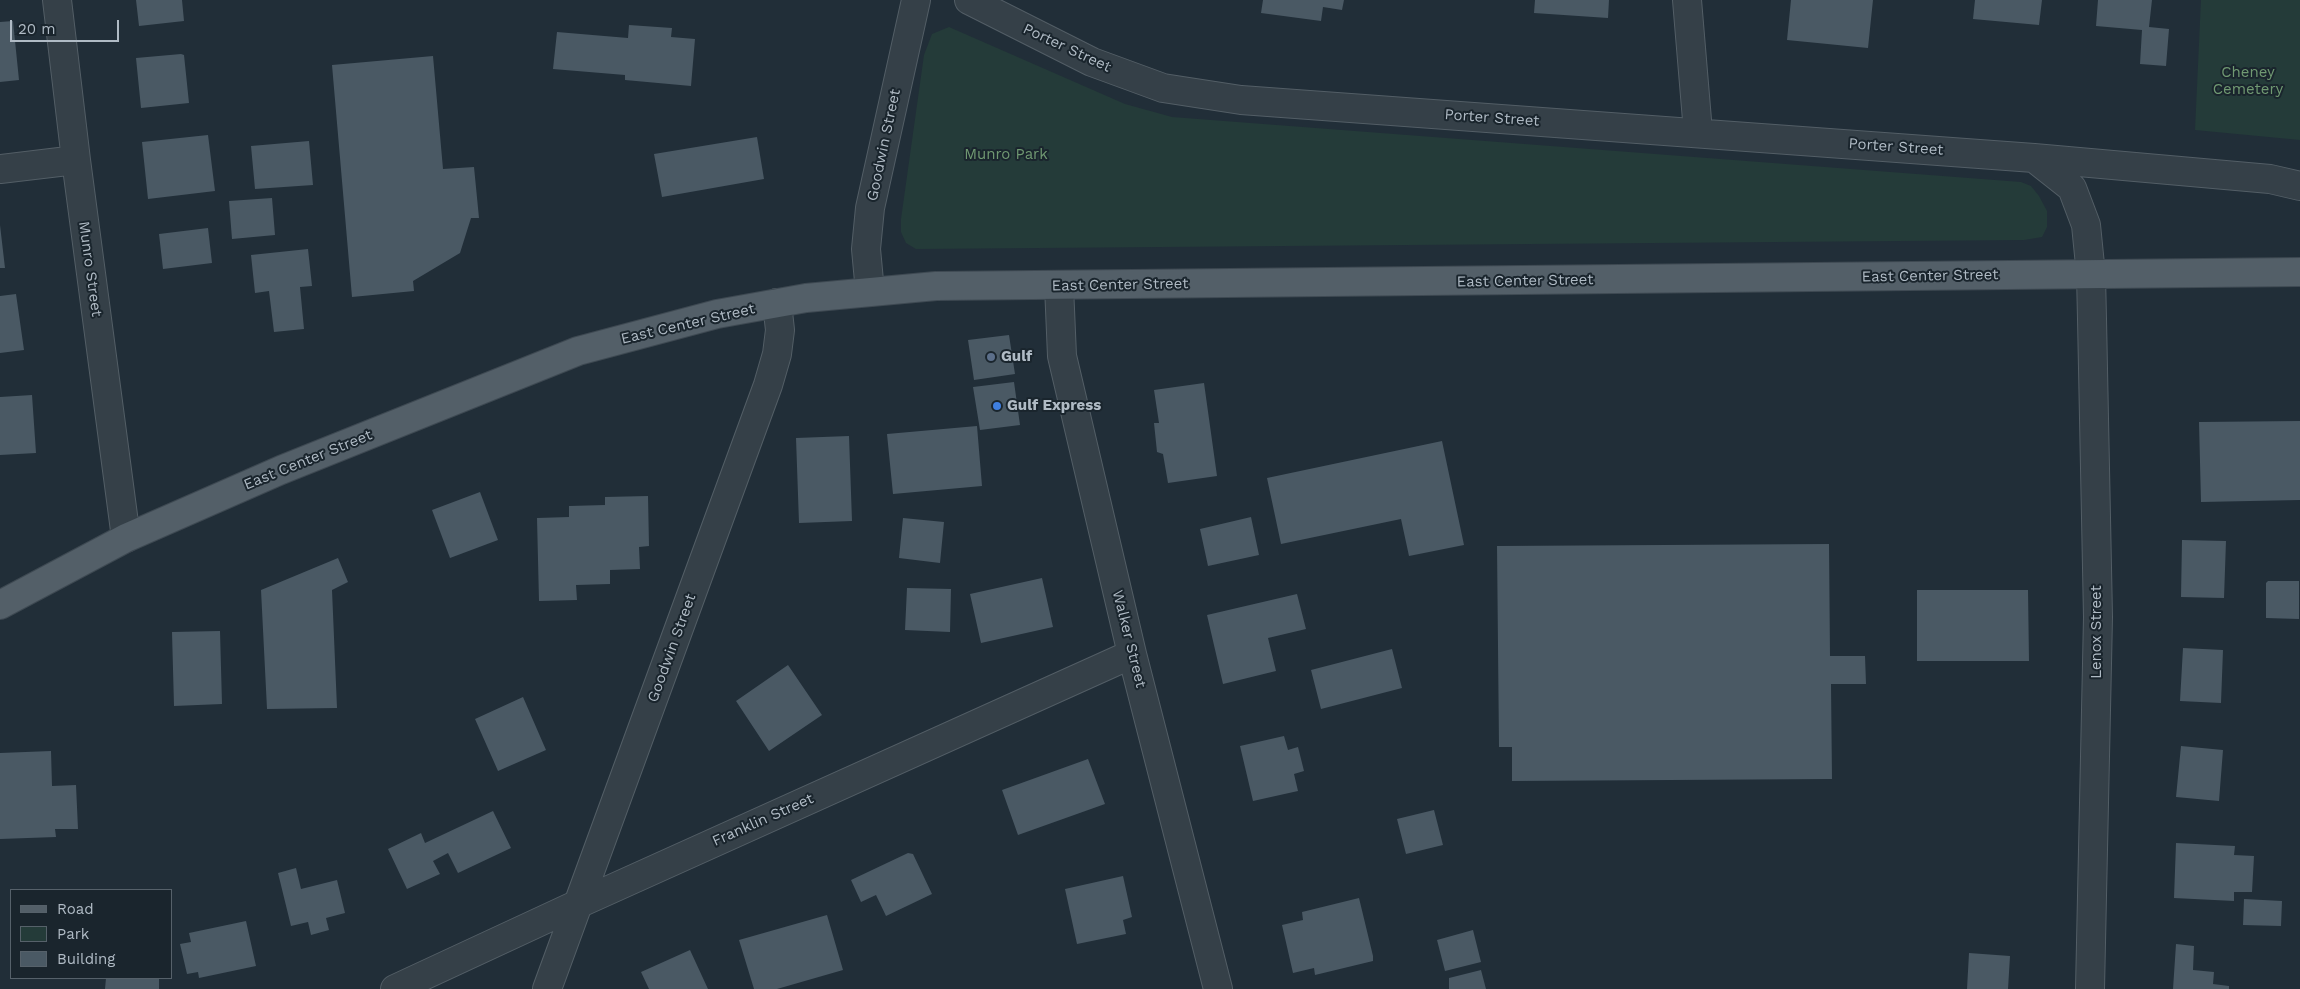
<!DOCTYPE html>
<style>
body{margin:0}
#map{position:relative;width:2300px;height:989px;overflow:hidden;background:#212e38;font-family:"Work Sans",sans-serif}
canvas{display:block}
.legend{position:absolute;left:10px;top:889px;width:162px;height:90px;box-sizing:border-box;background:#1a252d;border:1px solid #56616a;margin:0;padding:6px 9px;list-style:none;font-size:15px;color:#b0bbc5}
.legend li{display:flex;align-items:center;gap:10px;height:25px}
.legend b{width:25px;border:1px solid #56616a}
.scale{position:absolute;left:10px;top:20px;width:109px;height:22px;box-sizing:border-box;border:2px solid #b0bbc5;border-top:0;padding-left:6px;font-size:15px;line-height:18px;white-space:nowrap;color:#b0bbc5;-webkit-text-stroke:4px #1a252d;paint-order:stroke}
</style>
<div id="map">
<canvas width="2300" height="989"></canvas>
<ul class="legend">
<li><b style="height:6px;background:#535f68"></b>Road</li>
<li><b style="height:14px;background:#243b39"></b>Park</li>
<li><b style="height:14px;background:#4a5964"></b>Building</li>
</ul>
<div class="scale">20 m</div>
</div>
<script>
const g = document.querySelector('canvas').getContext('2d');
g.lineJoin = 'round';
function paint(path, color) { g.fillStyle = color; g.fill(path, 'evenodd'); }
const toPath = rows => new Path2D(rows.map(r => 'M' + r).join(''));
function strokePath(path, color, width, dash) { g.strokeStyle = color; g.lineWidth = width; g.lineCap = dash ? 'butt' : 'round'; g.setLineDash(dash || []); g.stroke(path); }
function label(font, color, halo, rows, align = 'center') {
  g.font = font + ' "Work Sans",sans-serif'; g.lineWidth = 4; g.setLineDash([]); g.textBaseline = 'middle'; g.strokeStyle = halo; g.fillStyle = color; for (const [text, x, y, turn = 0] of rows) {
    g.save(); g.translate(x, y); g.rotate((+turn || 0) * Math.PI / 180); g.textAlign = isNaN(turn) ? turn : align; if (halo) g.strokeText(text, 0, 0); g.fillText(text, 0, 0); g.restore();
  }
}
paint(toPath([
 [2201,0,2300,0,2300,140,2195,130],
 [949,27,1125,104,1172,117,2021,182,2031,186,2039,196,2047,211,2047,227,2042,237,2024,240,916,249,906,243,901,232,901,219,924,55,932,34]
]), '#243b39');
paint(toPath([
 [136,0,182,0,184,21,139,26],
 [1263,0,1344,0,1342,10,1323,7,1321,21,1261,13],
 [1535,0,1609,0,1608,18,1534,13],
 [1791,0,1873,0,1868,48,1787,40],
 [1975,0,2042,0,2039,25,1973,19],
 [2098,0,2152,0,2149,27,2169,29,2166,66,2140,64,2142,30,2096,26],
 [13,21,19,80,0,82,0,22],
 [629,25,672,28,671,37,695,39,691,86,625,80,625,75,553,69,557,32,628,38],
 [181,54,184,55,189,103,141,108,136,58],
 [433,56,443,169,474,167,479,218,471,218,460,253,413,281,414,291,352,297,332,65],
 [208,135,215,191,148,199,142,142],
 [757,137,764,179,662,197,654,154],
 [309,141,313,185,255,189,251,146],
 [272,198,275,235,232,239,229,201],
 [0,225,5,268,0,268],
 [208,228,212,263,163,269,159,234],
 [308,249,312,286,300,287,304,329,274,332,269,291,255,293,251,255],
 [16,294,24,350,0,353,0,296],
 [1009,335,1015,374,974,380,968,340],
 [1014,382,1020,425,980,430,973,387],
 [1204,383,1217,476,1168,483,1163,454,1157,452,1154,423,1159,423,1154,390],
 [32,395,36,453,0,455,0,397],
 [2300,421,2300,500,2201,502,2199,422],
 [977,426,982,486,893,494,887,434],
 [849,436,852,521,799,523,796,438],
 [1442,441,1464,545,1409,556,1401,519,1281,544,1267,478],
 [480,492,498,540,450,558,432,510],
 [648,496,649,546,639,547,640,569,610,570,610,584,576,585,577,600,539,601,537,518,569,517,569,506,605,505,605,497],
 [1251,517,1259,555,1208,566,1200,529],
 [903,518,944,522,940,563,899,558],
 [2182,540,2226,541,2224,598,2181,597],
 [1829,544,1830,656,1865,656,1866,684,1831,684,1832,779,1512,781,1512,747,1499,747,1497,546],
 [338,558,348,582,332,590,337,708,267,709,261,590],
 [1042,578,1053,627,981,643,970,594],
 [2268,581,2299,581,2299,619,2266,618,2266,583],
 [907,588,951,589,950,632,905,630],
 [1917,590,2028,590,2029,661,1917,661],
 [1297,594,1306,629,1268,638,1276,671,1223,684,1207,615],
 [220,631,222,704,174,706,172,632],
 [2183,648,2223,650,2221,703,2180,701],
 [1392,649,1402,688,1321,709,1311,670],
 [788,665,822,715,769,751,736,701],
 [523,697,546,750,498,771,475,719],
 [1284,736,1288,750,1298,747,1304,771,1294,774,1298,791,1253,801,1240,746],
 [2181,746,2223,750,2219,801,2176,797],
 [51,751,52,786,76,785,78,829,55,829,56,837,0,839,0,753],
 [1088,759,1105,804,1018,835,1002,790],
 [1434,810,1443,845,1406,854,1397,819],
 [493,811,511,848,458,873,448,853,433,861,440,874,407,889,388,849,421,833,425,843],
 [2176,843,2235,846,2234,855,2254,856,2252,892,2234,892,2234,901,2174,898],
 [908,853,913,854,932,894,886,916,876,895,861,902,851,880],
 [296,868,301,889,337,880,345,913,326,918,329,930,311,935,308,922,291,926,278,873],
 [1123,876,1132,917,1123,920,1126,934,1077,944,1065,889],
 [1359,898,1373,956,1373,961,1315,975,1314,968,1293,973,1282,925,1303,920,1302,912],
 [2244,899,2282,901,2281,926,2243,925],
 [827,915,843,970,777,989,754,989,739,940],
 [246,921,256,966,199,978,198,972,187,974,180,944,191,942,189,933],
 [1473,930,1481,962,1445,971,1437,940],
 [2176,944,2194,946,2193,970,2214,972,2213,984,2229,986,2229,989,2173,989],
 [690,950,708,989,649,989,641,972],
 [1969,953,2010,956,2008,989,1967,989],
 [1481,970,1486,989,1449,989,1449,978],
 [106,978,159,978,159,989,105,989]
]), '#4a5964');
const minor = toPath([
 [57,0,76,160,126,538],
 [969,0,1092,62,1163,88,1241,100,2034,158,2072,188,2086,225,2091,275,2092,319,2098,617,2090,989],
 [1687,0,1698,132],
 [2034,158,2270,179,2300,186],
 [0,169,76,160],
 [1059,286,1062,356,1132,654,1218,989],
 [870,292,866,249,870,208,916,0],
 [395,989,578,904,1132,654],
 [547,989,768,385,777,354,780,330,777,303]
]);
const major = toPath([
 [0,605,126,538,281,470,578,351,717,314,806,298,936,286,2300,272]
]);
strokePath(minor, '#535e66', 30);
strokePath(major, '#3e4952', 30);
strokePath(minor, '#354048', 28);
strokePath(major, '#535f68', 28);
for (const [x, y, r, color] of [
 [991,357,5,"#5c6f8a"],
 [997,406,5,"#3f7fe0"]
]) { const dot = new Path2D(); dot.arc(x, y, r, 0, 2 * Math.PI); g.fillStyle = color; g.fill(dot); strokePath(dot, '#1a252d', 2); }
label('15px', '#b0bbc5', '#1a252d', [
 ["Porter Street",1067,48,25],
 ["Porter Street",1492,118,4],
 ["Goodwin Street",884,145,-78],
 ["Porter Street",1896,147,4],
 ["Munro Street",90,269,82],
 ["East Center Street",1930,276,-1],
 ["East Center Street",1525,281,-1],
 ["East Center Street",1120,285,-1],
 ["East Center Street",688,324,-13],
 ["East Center Street",308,460,-22],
 ["Lenox Street",2097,632,-90],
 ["Walker Street",1129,639,76],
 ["Goodwin Street",672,648,-70],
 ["Franklin Street",763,820,-24]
]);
label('15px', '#709972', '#1a252d', [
 ["Cheney",2248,73],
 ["Cemetery",2248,90],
 ["Munro Park",1006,155]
]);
label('bold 15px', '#b0bbc5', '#1a252d', [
 ["Gulf",1001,357],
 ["Gulf Express",1007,406]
], 'left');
</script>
